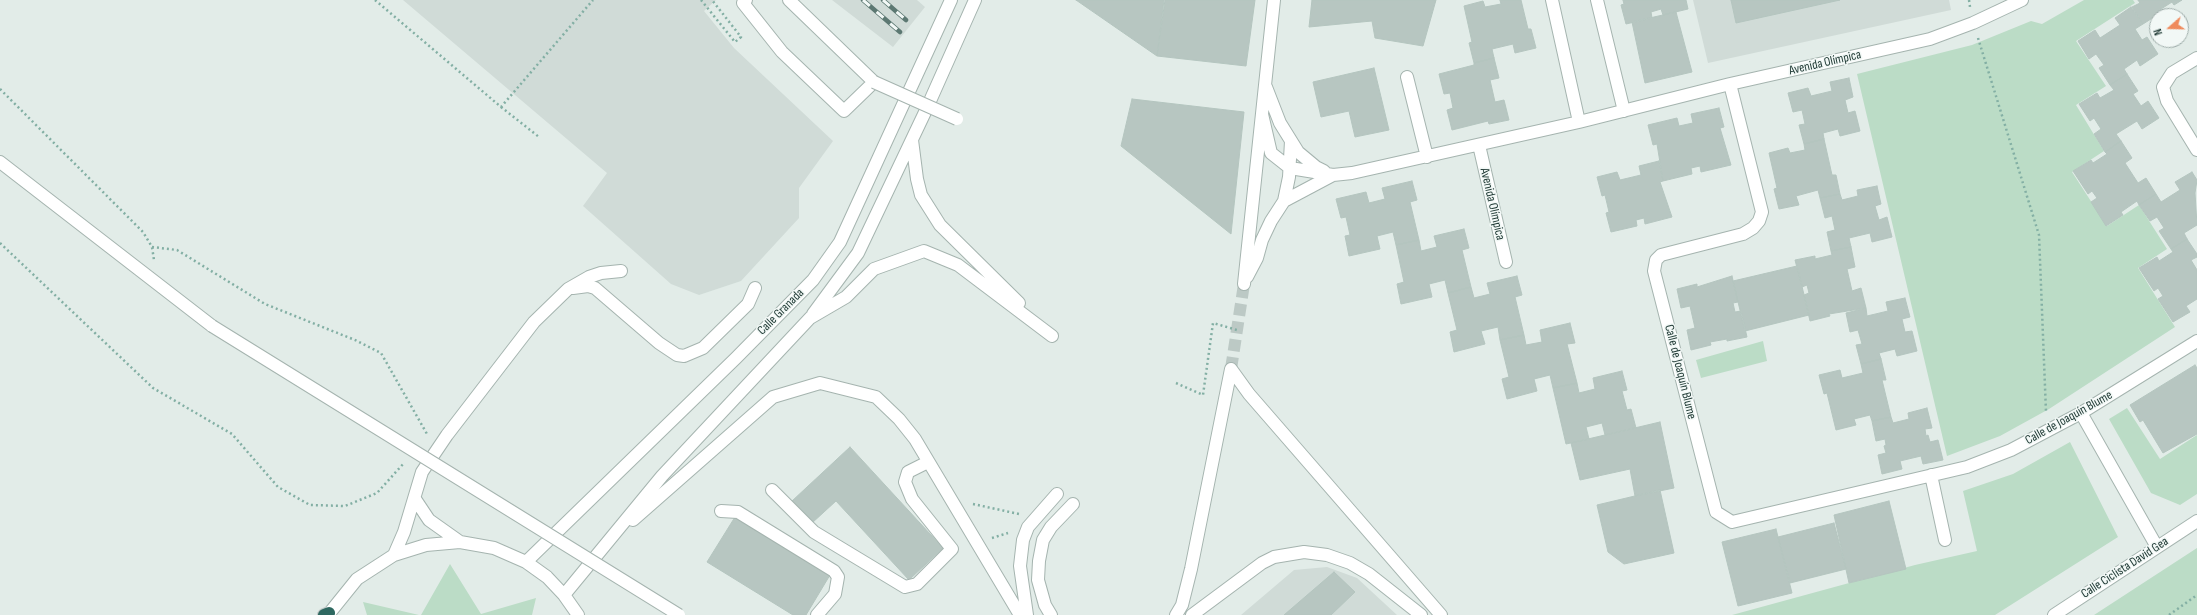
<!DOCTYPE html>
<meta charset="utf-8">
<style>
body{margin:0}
#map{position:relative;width:2197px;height:615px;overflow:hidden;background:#e2ece8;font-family:"Sofia Sans Condensed",sans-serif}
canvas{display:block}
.north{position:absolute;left:2149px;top:8px;width:40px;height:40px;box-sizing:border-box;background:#f2f8f6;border:1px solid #9fadaa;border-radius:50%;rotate:250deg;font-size:11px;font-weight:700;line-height:16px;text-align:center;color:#223c37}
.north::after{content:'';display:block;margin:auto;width:14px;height:18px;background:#ef8a5c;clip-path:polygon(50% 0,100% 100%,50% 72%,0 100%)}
</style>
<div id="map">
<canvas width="2197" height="615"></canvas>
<div class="north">N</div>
</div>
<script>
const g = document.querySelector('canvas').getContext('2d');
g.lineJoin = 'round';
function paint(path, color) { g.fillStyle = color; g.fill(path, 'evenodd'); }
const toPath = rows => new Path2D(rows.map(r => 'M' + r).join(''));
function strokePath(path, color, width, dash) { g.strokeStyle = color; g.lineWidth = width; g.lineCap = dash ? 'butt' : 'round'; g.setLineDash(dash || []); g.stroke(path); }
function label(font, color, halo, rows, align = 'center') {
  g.font = font + ' "Sofia Sans Condensed",sans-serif'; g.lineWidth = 3; g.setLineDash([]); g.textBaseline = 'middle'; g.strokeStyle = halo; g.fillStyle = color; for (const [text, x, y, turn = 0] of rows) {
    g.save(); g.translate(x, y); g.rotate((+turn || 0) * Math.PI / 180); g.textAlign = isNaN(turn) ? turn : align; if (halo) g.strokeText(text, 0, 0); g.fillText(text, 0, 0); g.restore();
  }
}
paint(toPath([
 [403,0,716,0,704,11,734,48,833,141,799,188,799,218,741,281,699,295,671,284,583,206,607,173],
 [832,0,917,0,925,7,893,47],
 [1693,0,1949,0,1951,10,1708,63],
 [1327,567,1357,578,1397,615,1241,615,1294,570]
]), '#d0dbd7');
paint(toPath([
 [2084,0,2133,0,2135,3,2076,41,2106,86,2076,105,2104,151,2072,172,2107,226,2139,205,2167,249,2138,268,2175,327,2049,409,2000,436,1947,456,1857,74,1972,45,2031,21,2042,24],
 [1763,341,1767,361,1701,378,1696,360],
 [2127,408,2160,459,2197,435,2197,494,2180,505,2151,493,2109,419],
 [2070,442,2118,537,1995,615,1732,615,1915,565,1977,551,1963,491,2013,474],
 [2197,548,2197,615,2094,615],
 [450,564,481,614,536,598,532,615,421,615],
 [363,602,419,615,367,615]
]), '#bbdcc6');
const building = toPath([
 [1076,0,1164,0,1157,56,1076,0],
 [1165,0,1255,0,1246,66,1157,56,1165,0],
 [1312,0,1436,0,1423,46,1375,38,1372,21,1309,27,1312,0],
 [1500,0,1521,0,1528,29,1531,29,1536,48,1515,53,1513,44,1492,49,1494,58,1474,63,1469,43,1472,42,1464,6,1483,1,1485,7,1501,4,1500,0],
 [1623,0,1686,0,1688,9,1663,15,1661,9,1651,12,1652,18,1626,24,1621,5,1624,4,1623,0],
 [1731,0,1840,0,1736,23,1731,0],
 [2138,0,2182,0,2174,5,2172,2,2158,11,2159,14,2143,24,2132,7,2140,3,2138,0],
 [2131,7,2143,24,2135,29,2142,40,2147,37,2158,54,2140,66,2137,60,2124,69,2127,74,2110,85,2099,68,2104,65,2096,54,2089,59,2078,41,2095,30,2100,38,2120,25,2115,18,2131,7],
 [1676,12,1692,72,1645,83,1632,22,1676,12],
 [1494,58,1499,78,1490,80,1495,102,1504,100,1509,120,1489,124,1488,121,1452,130,1447,110,1453,108,1450,93,1444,94,1439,74,1474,65,1474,63,1494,58],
 [1374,68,1389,130,1355,137,1349,111,1321,117,1313,82,1374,68],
 [2127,74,2138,91,2133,94,2141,106,2148,101,2159,118,2142,129,2137,121,2116,134,2121,141,2105,152,2094,134,2101,129,2094,118,2090,121,2079,104,2097,93,2100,98,2114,90,2110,85,2127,74],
 [1849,78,1853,97,1845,100,1848,113,1855,111,1860,131,1840,136,1838,129,1823,133,1824,139,1804,144,1799,125,1805,124,1802,110,1793,112,1788,93,1808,88,1811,96,1832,91,1830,82,1849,78],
 [1132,99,1244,112,1231,234,1121,146,1132,99],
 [1719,108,1724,127,1720,128,1731,165,1701,172,1700,166,1691,168,1692,174,1663,181,1657,144,1653,145,1648,125,1677,118,1679,126,1693,123,1691,114,1719,108],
 [1824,139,1832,175,1836,175,1840,194,1820,198,1818,190,1796,196,1799,205,1779,209,1774,189,1777,188,1769,153,1788,148,1790,153,1805,150,1804,144,1824,139],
 [2121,141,2132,158,2125,163,2138,183,2146,178,2156,194,2139,205,2137,201,2121,212,2123,215,2106,226,2091,202,2097,198,2092,191,2088,194,2073,171,2091,160,2093,163,2107,154,2105,152,2121,141],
 [1659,161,1663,181,1660,182,1672,217,1645,224,1644,218,1636,220,1637,226,1611,232,1606,213,1609,212,1605,195,1602,196,1597,177,1617,172,1620,180,1641,175,1639,166,1659,161],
 [2192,172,2197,180,2195,193,2197,225,2184,233,2187,239,2171,249,2159,231,2164,228,2157,217,2150,221,2139,205,2156,194,2161,202,2180,190,2175,182,2192,172],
 [1412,181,1417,200,1410,202,1419,240,1396,245,1393,232,1377,236,1380,249,1349,256,1345,236,1350,235,1346,217,1341,218,1336,199,1366,192,1369,203,1385,199,1382,188,1412,181],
 [1877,186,1881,204,1875,206,1879,220,1887,217,1892,237,1872,242,1870,233,1849,238,1851,247,1831,251,1827,232,1835,230,1832,216,1825,218,1820,198,1840,194,1842,200,1858,196,1857,190,1877,186],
 [1464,229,1469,248,1462,250,1471,287,1448,293,1445,280,1429,284,1432,297,1401,304,1397,284,1404,282,1396,245,1419,240,1421,251,1437,247,1434,236,1464,229],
 [2187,239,2197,254,2197,257,2191,260,2197,270,2197,299,2186,306,2190,312,2173,322,2158,299,2163,296,2158,288,2154,291,2139,268,2157,257,2159,261,2173,252,2171,249,2187,239],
 [1851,247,1855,267,1847,269,1852,291,1861,288,1866,308,1829,314,1830,316,1810,321,1804,295,1809,293,1807,285,1802,287,1795,260,1815,256,1815,259,1832,255,1831,251,1851,247],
 [1797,266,1809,315,1745,331,1733,281,1797,266],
 [1517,276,1522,295,1515,297,1524,335,1500,340,1498,327,1481,331,1485,344,1454,352,1450,332,1457,330,1448,293,1471,287,1474,298,1490,294,1487,283,1517,276],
 [1732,276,1738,302,1733,303,1735,312,1741,311,1747,337,1727,341,1727,339,1710,342,1711,345,1691,350,1687,330,1695,328,1690,306,1681,308,1677,289,1697,284,1697,287,1732,276],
 [1905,298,1910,317,1902,319,1905,332,1912,331,1917,351,1897,356,1895,349,1879,353,1881,359,1861,364,1856,345,1862,344,1858,330,1850,332,1846,313,1866,308,1867,316,1888,311,1886,302,1905,298],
 [1570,323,1575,343,1567,344,1577,383,1553,388,1550,375,1534,379,1537,391,1507,399,1502,379,1509,377,1500,340,1524,335,1526,345,1542,342,1540,330,1570,323],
 [1881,359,1886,380,1882,380,1891,417,1872,421,1870,415,1854,419,1856,425,1836,430,1827,393,1824,394,1819,375,1840,370,1842,378,1863,373,1861,364,1881,359],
 [2195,365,2197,368,2197,434,2163,453,2143,420,2140,422,2130,405,2195,365],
 [1622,371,1627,390,1622,391,1627,410,1631,409,1636,428,1605,435,1602,423,1586,427,1589,439,1566,444,1553,388,1577,383,1579,393,1595,389,1593,378,1622,371],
 [1927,408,1932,428,1925,429,1926,436,1928,435,1930,442,1938,440,1943,460,1923,464,1921,456,1900,461,1902,469,1882,474,1878,455,1886,453,1884,446,1886,445,1885,439,1876,441,1872,421,1891,417,1893,423,1909,419,1908,413,1927,408],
 [1660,422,1674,488,1635,496,1630,469,1580,480,1571,443,1660,422],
 [850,447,943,548,909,580,836,501,812,523,792,501,850,447],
 [1660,490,1674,553,1624,564,1608,552,1597,505,1660,490],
 [1889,501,1906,569,1849,583,1834,515,1889,501],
 [735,517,830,575,806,615,793,615,707,562,735,517],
 [1834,523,1846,569,1790,583,1778,537,1834,523],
 [1776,529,1792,593,1738,606,1722,542,1776,529],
 [1334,572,1355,592,1331,615,1284,615,1334,572]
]);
paint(building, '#b7c6c1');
strokePath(building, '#b4c5bf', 1);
strokePath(toPath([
 [1231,369,1244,284]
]), '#bcc9c5', 12, [12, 6]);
const minor = toPath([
 [746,0,743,3,782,52,844,111,874,82,789,0],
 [1552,0,1579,122],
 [1597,0,1624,111],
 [2197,58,2172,73,2163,87,2167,101,2197,150],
 [1407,77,1427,157],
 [1730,84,1762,212,1759,221,1753,228,1743,234,1661,255,1656,260,1654,271,1716,512,1732,522,1967,467,2011,450,2081,413,2197,341],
 [1266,87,1280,123,1298,152,1316,167,1324,171],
 [1262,114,1271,153,1290,168,1333,175,1352,173,1579,122,1730,84,1930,39,1973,23,2022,0],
 [912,140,917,179,921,195,940,225,1019,303],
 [1479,145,1506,262],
 [0,162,212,326],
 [1284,201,1289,177,1291,141],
 [1247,277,1257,258,1262,240,1271,221,1284,201,1333,175],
 [1244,284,1274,0],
 [573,288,588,286,595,288,659,343,677,355,684,356,703,348,748,304,755,288],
 [813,314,858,253,926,110,975,0],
 [1231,369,1249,394,1441,615],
 [2081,413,2157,547],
 [1931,475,1945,540],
 [772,490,814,532,905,587,917,584,952,549,912,499,905,482,908,472,928,462],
 [415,499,429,520,460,542],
 [721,511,738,512,834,571,838,577,835,594,817,615],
 [633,520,773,397,820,383,876,397,899,419,915,439,1020,615],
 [394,555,404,532,422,472,447,435,534,322,568,289,589,277,601,273,621,271],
 [526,562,736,358,813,280,840,242,951,0],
 [564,595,662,476,810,318,846,297,874,269,924,251,958,265,1052,336],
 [328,615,357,579,394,555,426,545,460,542,494,548,526,562,547,577,564,595,578,615],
 [1027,615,1020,566,1023,540,1028,527,1057,494],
 [1051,615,1045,605,1038,580,1039,561,1043,540,1051,527,1073,504],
 [1176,615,1182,605,1191,569,1231,369],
 [1192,615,1262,563,1274,557,1304,552,1327,555,1350,563,1369,574,1421,615],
 [2054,615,2197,521]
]);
const highway = toPath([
 [324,615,329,613]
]);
strokePath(minor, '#a5b4af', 14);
strokePath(highway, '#c1c8c7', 14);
strokePath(toPath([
 [375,0,501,107,593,0],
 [701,0,735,42,741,37,712,0],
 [1969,0,1970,7],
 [1978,38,2039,235,2046,412],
 [0,89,143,232,152,247,154,260],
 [501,107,539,137],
 [0,243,153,388,232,434,278,487,310,505,345,506,377,493,404,463],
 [152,247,177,250,265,304,355,340,381,353,427,434],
 [1176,383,1203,395,1213,323,1237,330],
 [973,504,1019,514],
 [992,538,1008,533],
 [2169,615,2197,595]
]), '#83afa4', 2.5, [2, 3]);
strokePath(minor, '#fff', 12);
strokePath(highway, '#2e6860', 12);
const rail = toPath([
 [863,0,900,32],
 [883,0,906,20]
]);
strokePath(rail, '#5c7872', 4.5);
strokePath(rail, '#f2f8f6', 3, [9]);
const minorBridge = toPath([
 [874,82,957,119],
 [212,326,679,615]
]);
strokePath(minorBridge, '#a5b4af', 14, []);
strokePath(minorBridge, '#fff', 12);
label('13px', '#223c37', '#f2f8f6', [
 ["Avenida Olímpica",1825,63,-13],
 ["Avenida Olímpica",1492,204,77],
 ["Calle Granada",781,312,-45],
 ["Calle de Joaquín Blume",1680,372,76],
 ["Calle de Joaquín Blume",2069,418,-29],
 ["Calle Ciclista David Gea",2125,568,-33]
]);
</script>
